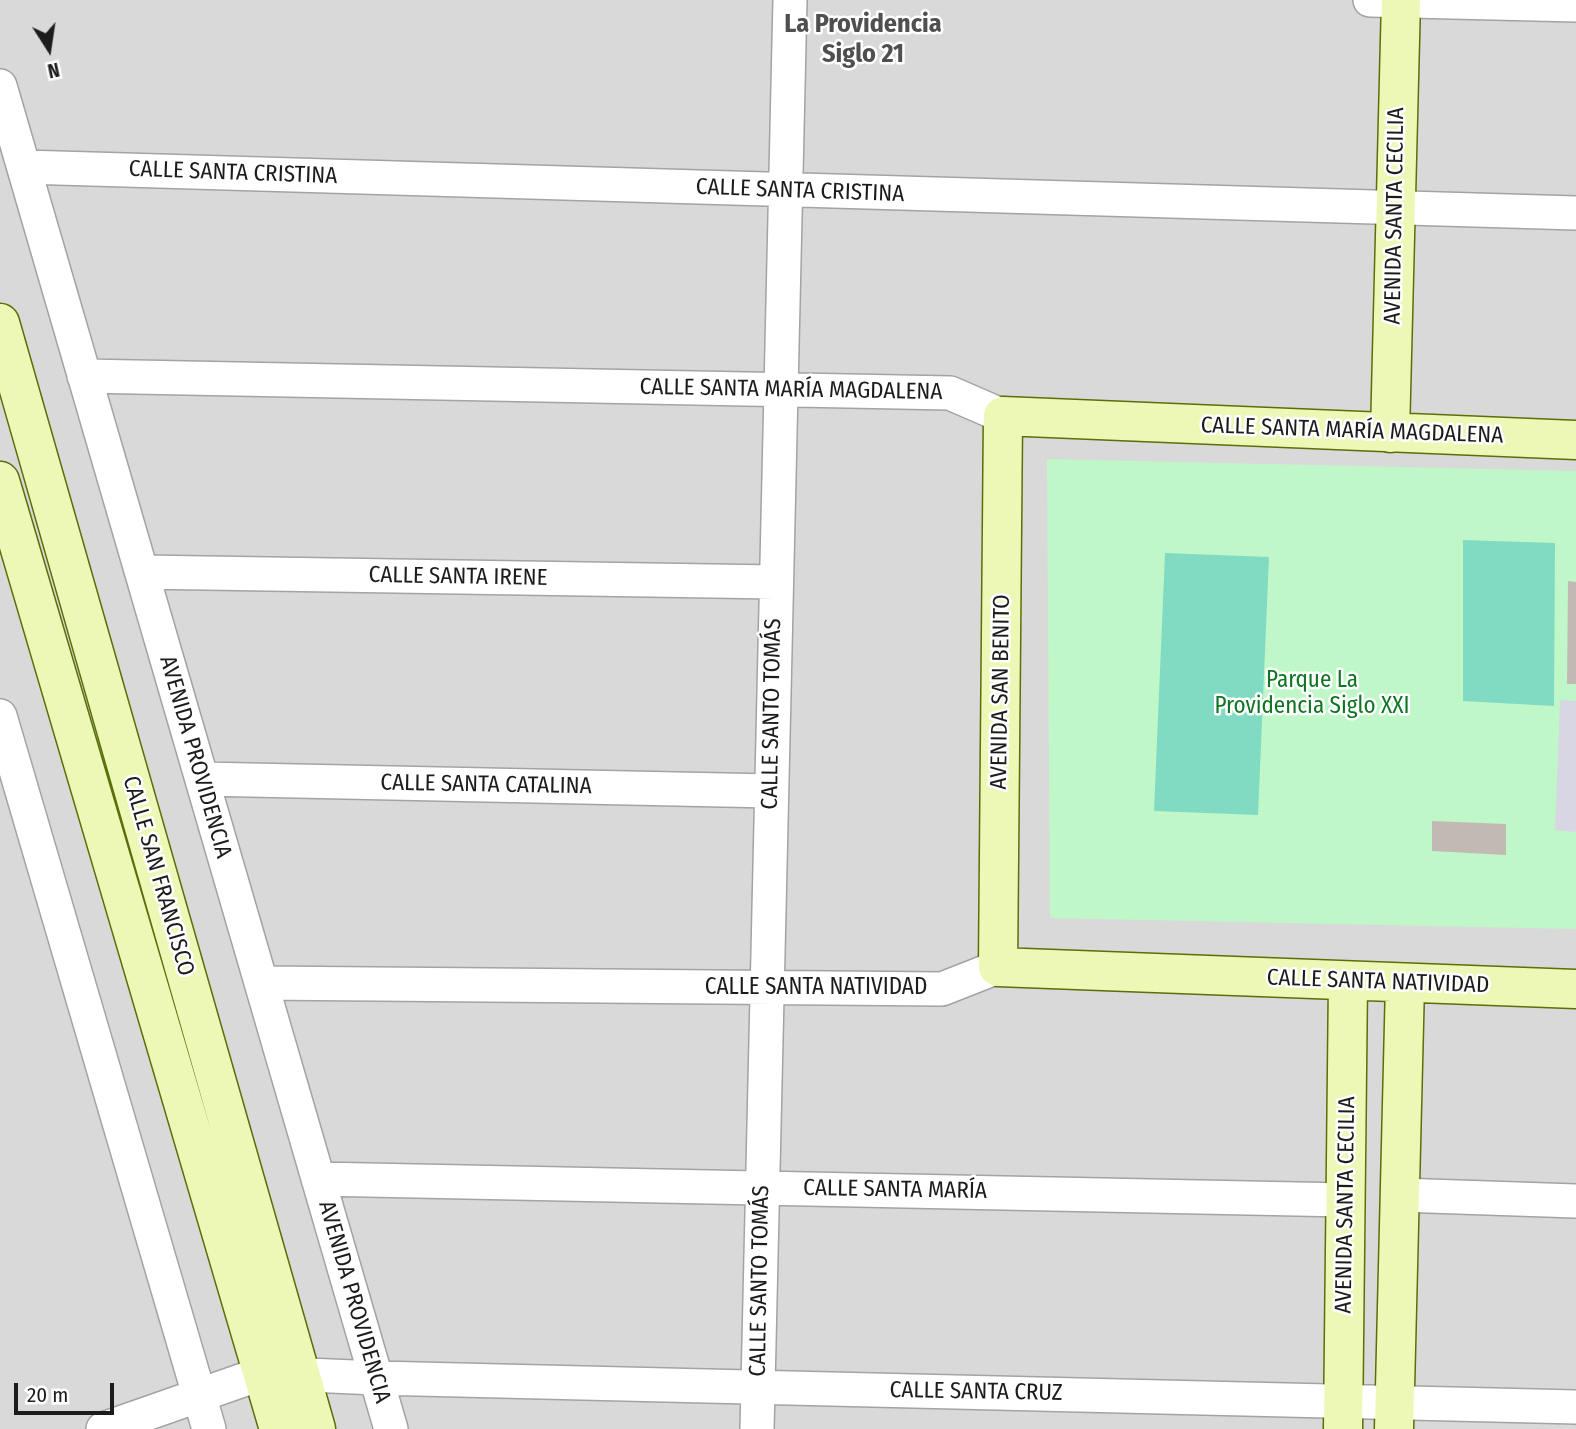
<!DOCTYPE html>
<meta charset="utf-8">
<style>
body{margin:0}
#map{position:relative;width:1576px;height:1429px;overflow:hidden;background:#edebe2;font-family:"Fira Sans Condensed",sans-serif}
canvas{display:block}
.north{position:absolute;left:14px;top:14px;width:70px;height:70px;-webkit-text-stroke:5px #fff;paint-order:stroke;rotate:168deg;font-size:19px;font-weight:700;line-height:28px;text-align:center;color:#1c1c1c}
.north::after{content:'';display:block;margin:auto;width:24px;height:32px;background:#1c1c1c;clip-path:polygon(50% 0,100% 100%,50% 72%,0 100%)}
.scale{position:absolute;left:14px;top:1383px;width:100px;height:32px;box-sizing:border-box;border:4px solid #1c1c1c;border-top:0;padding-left:9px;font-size:21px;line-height:24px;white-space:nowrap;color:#1c1c1c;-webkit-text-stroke:5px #fff;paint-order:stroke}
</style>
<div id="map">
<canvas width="1576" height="1429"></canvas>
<div class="north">N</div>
<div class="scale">20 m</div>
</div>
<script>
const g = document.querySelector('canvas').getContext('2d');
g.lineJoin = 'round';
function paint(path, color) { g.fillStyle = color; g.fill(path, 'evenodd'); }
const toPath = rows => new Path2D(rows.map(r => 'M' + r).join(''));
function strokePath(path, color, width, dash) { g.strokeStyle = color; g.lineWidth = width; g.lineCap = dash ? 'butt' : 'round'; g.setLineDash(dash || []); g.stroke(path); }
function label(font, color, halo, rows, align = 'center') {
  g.font = font + ' "Fira Sans Condensed",sans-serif'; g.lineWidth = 5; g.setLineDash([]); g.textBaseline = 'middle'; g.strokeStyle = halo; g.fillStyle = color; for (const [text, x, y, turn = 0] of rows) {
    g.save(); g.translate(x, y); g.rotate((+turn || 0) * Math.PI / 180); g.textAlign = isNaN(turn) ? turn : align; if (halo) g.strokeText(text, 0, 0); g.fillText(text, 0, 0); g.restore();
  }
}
paint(toPath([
 [0,0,1576,0,1576,1429,0,1429]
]), '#dad9d9');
paint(toPath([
 [1047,459,1576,471,1576,929,1050,918]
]), '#bff7c9');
paint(toPath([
 [1463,540,1555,543,1554,706,1463,701],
 [1165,553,1269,557,1258,815,1154,811]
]), '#81dbc2');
paint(toPath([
 [1560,700,1576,701,1576,832,1555,830]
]), '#d8d6e3');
paint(toPath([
 [1568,581,1576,582,1576,684,1567,684],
 [1432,821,1506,824,1506,855,1432,851]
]), '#c2bab2');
const street = toPath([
 [1370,0,1576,5],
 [0,86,391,1429],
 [24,167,1576,213],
 [84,376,950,393,1003,416],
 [142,572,775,582],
 [0,716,209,1429],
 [202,779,771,791],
 [261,983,942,989,998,967],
 [318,1179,1346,1200],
 [1399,1195,1576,1201],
 [103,1429,263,1373,376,1378,1576,1407],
 [757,1429,790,0]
]);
const secondary = toPath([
 [0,323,316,1429],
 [1390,433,1401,0],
 [1576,440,1003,416,998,967,1576,989],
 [0,481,279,1429],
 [1343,1429,1348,981],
 [1394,1429,1405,983]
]);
strokePath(street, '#a3a3a3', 36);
strokePath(secondary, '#596f08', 41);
strokePath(street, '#fff', 33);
strokePath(secondary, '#edf7b6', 38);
label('23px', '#1c1c1c', '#fff', [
 ["CALLE SANTA CRISTINA",233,173,2],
 ["CALLE SANTA CRISTINA",800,191,2],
 ["AVENIDA SANTA CECILIA",1395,216,-89],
 ["CALLE SANTA MARÍA MAGDALENA",791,390,1],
 ["CALLE SANTA MARÍA MAGDALENA",1352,431,2],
 ["CALLE SANTA IRENE",458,577,1],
 ["AVENIDA SAN BENITO",1001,692,-89],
 ["CALLE SANTO TOMÁS",772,714,-89],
 ["AVENIDA PROVIDENCIA",195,757,74],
 ["CALLE SANTA CATALINA",486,785,1],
 ["CALLE SAN FRANCISCO",158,876,74],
 ["CALLE SANTA NATIVIDAD",1378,982,2],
 ["CALLE SANTA NATIVIDAD",816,988],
 ["CALLE SANTA MARÍA",895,1190,1],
 ["AVENIDA SANTA CECILIA",1346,1205,-89],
 ["CALLE SANTO TOMÁS",760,1281,-89],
 ["AVENIDA PROVIDENCIA",354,1302,74],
 ["CALLE SANTA CRUZ",976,1392,1]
]);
label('23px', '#0e7622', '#fff', [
 ["Parque La",1312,681],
 ["Providencia Siglo XXI",1312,707]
]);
label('bold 26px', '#4f4f4f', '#fff', [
 ["La Providencia",863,25],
 ["Siglo 21",863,55]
]);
</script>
